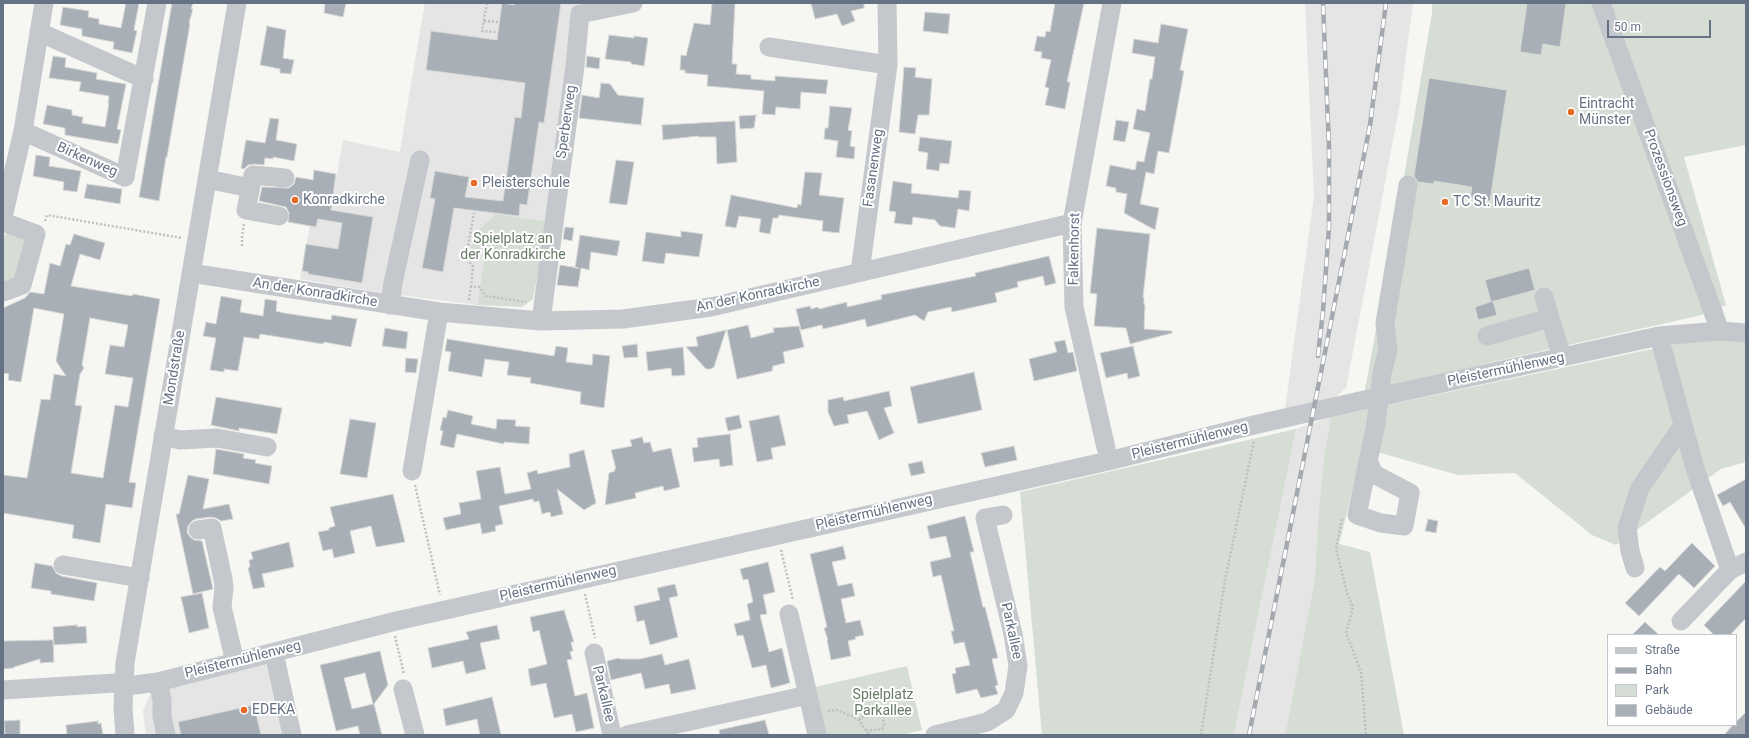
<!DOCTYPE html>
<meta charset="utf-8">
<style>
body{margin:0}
#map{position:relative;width:1749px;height:738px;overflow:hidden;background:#f6f6f3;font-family:Roboto,sans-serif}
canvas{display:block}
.frame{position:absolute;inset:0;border:4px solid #657284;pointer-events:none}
.legend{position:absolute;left:1607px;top:634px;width:130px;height:92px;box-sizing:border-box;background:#fff;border:1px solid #c1c7ce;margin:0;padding:5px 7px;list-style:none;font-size:12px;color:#657284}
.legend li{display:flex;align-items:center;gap:8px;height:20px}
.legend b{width:20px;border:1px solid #c1c7ce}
.scale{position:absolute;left:1607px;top:20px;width:104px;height:18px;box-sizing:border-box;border:2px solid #657284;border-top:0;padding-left:5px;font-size:12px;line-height:14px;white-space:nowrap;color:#657284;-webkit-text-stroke:3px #fff;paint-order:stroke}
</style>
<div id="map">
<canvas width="1749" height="738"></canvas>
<div class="frame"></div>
<ul class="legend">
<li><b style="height:5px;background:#c4c7cb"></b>Straße</li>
<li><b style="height:5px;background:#a4a9b0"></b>Bahn</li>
<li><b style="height:11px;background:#d6ddd4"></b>Park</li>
<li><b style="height:11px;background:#a8afb6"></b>Gebäude</li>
</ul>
<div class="scale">50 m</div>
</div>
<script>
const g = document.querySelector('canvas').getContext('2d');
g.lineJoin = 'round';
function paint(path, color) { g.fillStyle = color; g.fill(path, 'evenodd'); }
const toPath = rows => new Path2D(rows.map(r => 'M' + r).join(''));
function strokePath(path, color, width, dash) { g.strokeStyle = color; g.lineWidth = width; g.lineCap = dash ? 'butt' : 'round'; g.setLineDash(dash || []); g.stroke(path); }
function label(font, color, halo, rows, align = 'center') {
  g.font = font + ' Roboto,sans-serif'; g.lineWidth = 4; g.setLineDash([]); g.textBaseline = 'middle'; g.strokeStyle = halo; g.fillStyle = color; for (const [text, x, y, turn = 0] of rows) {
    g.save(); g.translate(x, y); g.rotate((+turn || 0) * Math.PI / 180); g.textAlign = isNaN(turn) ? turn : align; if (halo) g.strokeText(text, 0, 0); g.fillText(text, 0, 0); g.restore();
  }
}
paint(toPath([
 [425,3,578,3,548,222,485,255,477,305,377,292,300,279,310,226,316,227,318,219,329,221,343,140,400,152,408,101],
 [1305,3,1413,3,1399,109,1346,388,1336,397,1285,409,1314,196],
 [1331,417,1324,456,1318,520,1315,578,1285,735,1234,735,1296,429],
 [267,658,283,735,146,735,143,711,153,688]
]), '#e4e5e4');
paint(toPath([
 [1432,3,1596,3,1711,313,1488,363,1364,395,1403,183,1432,13],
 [1606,3,1746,3,1746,145,1684,157,1726,305,1717,309],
 [496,214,548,222,533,299,522,307,477,305,485,255,471,248,475,233],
 [10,231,24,236,25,246,16,277,3,283,3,236],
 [1718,335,1746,337,1746,462,1721,469,1616,545,1592,535,1515,473,1458,475,1363,448,1339,544,1370,552,1404,735,1285,735,1315,578,1318,520,1324,456,1331,417],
 [1296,429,1234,735,1042,735,1020,492],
 [907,666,922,730,902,735,825,735,815,687]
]), '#d6ddd4');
const building = toPath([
 [126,3,139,3,134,30,137,31,132,53,113,49,114,42,82,36,82,29,60,25,63,7,89,11,88,17,99,19,99,24,121,28,126,3],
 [172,3,193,3,191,9,193,9,189,23,190,24,167,157,166,157,159,201,139,197,172,3],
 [325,3,346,3,343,17,324,13,325,3],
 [502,3,514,5,514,3,561,3,544,123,539,122,527,205,520,204,519,216,454,208,443,272,422,268,435,199,430,198,435,171,469,177,465,197,503,201,515,117,521,118,525,83,426,70,431,31,497,40,502,3],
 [712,3,735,3,732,64,737,64,736,74,751,75,751,79,775,81,775,76,828,80,826,94,801,92,800,109,776,107,775,115,762,114,764,91,707,86,708,75,685,73,685,70,680,70,681,55,686,56,694,23,710,25,712,3],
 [811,3,864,3,864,8,851,11,855,21,842,26,837,14,815,19,811,3],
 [1055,3,1084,3,1067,82,1070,82,1065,109,1045,105,1049,88,1045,87,1051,60,1041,58,1042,52,1034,51,1037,36,1045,37,1046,31,1050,32,1055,3],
 [1527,3,1566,3,1560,47,1543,44,1541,55,1520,52,1527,3],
 [925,12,950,14,948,34,923,31,925,12],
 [1161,24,1188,29,1180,70,1184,71,1169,153,1158,151,1154,174,1146,172,1140,204,1159,208,1155,230,1124,213,1127,194,1116,192,1116,188,1106,186,1110,165,1135,170,1137,161,1144,162,1150,133,1133,129,1137,109,1145,111,1150,79,1152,79,1155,57,1132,53,1134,39,1158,43,1161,24],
 [267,26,286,30,283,58,294,60,291,74,280,73,280,69,260,65,267,26],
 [609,35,634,38,634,36,648,38,644,66,631,64,631,62,605,59,609,35],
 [53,56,66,58,65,67,97,73,96,79,126,84,117,129,121,130,118,144,65,135,65,128,43,124,47,105,72,110,72,115,83,117,82,123,105,127,109,103,108,103,109,96,79,91,81,82,49,78,53,56],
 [587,56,600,58,599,69,586,67,587,56],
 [904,67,916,68,915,77,932,79,929,115,918,115,915,134,899,132,904,67],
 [1429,78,1507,90,1490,201,1470,199,1472,187,1434,181,1434,184,1418,182,1414,176,1429,78],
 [601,83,610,84,618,95,644,98,641,125,579,118,582,95,599,98,601,83],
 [830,106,852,108,848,130,852,131,850,146,855,147,854,159,836,157,838,141,824,139,825,128,828,128,830,106],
 [756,115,754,128,740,129,739,116,756,115],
 [270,118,279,119,276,140,297,144,294,161,273,157,273,159,265,158,264,165,254,164,248,165,244,169,241,168,246,140,265,143,270,118],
 [1116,120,1129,122,1125,142,1113,140,1116,120],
 [735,121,737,162,717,164,716,137,698,137,698,136,663,140,662,125,735,121],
 [920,137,952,141,949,164,940,163,939,171,926,169,928,153,918,151,920,137],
 [36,155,50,157,49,166,81,171,77,192,63,190,64,182,33,176,36,155],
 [616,160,634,162,627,205,609,203,616,160],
 [314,170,336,174,331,210,373,217,362,283,308,274,308,272,302,271,306,244,338,249,342,223,318,219,316,227,288,222,289,213,286,207,259,201,262,187,289,188,294,184,296,177,313,180,314,170],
 [805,172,822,173,819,195,844,198,839,233,822,231,823,221,779,215,778,218,773,218,770,234,759,232,761,219,739,216,736,228,725,226,731,195,797,208,798,204,801,205,805,172],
 [893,181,912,184,911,193,958,198,959,190,971,191,969,211,958,209,955,228,940,226,935,220,913,217,912,225,894,223,896,212,889,211,893,181],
 [87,184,122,189,120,204,84,198,87,184],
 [565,227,574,228,572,241,563,239,565,227],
 [1097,228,1150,234,1143,297,1144,298,1144,305,1145,305,1144,329,1172,331,1172,333,1130,344,1126,328,1094,326,1097,294,1090,293,1097,228],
 [681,231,703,234,699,257,666,253,664,264,642,261,646,232,681,237,681,231],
 [74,234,105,243,100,260,80,254,71,286,132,296,133,294,160,299,129,482,136,483,132,508,106,504,100,543,72,538,74,525,3,513,3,475,27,478,41,399,50,400,54,374,66,376,56,361,64,314,34,308,21,382,8,380,9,374,3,373,3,308,25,298,30,292,44,294,50,263,60,266,66,244,70,245,74,234],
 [90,318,128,325,124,347,110,345,105,374,133,378,128,407,115,405,103,478,71,473,82,406,75,405,80,374,84,368,82,365,90,318],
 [580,235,620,241,617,256,591,252,589,270,581,268,578,287,557,285,560,265,579,268,575,268,580,235],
 [1049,256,1056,283,1045,286,1043,276,1017,282,1018,287,995,293,997,302,952,312,951,307,928,312,924,321,915,315,867,327,865,319,823,329,822,325,801,330,796,309,810,306,811,309,818,307,819,309,847,302,847,307,882,299,881,295,976,276,975,273,1049,256],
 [1529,268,1535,290,1491,302,1485,280,1529,268],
 [221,296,242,300,240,312,263,316,265,299,277,301,276,311,284,313,331,320,332,315,357,319,351,347,324,342,323,344,260,334,259,339,244,337,238,371,224,369,224,372,210,370,216,338,203,336,206,322,216,324,221,296],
 [1493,301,1497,315,1478,320,1475,307,1493,301],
 [748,325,751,338,774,332,773,328,799,326,804,347,783,352,785,363,773,366,772,371,737,379,727,330,748,325],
 [385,328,408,332,406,349,382,346,385,328],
 [726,330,714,367,711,369,706,369,686,347,698,346,696,337,726,330],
 [447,339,554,356,556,346,568,348,566,362,592,365,593,354,610,356,604,408,580,404,581,392,530,383,531,378,507,375,509,362,485,359,482,377,448,371,451,352,445,351,447,339],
 [1065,340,1068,353,1073,352,1077,371,1034,381,1029,359,1057,352,1054,342,1065,340],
 [637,344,638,357,624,358,622,346,637,344],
 [1133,346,1140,376,1128,379,1127,373,1106,378,1100,353,1133,346],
 [683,347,685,375,672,376,671,368,648,371,646,352,683,347],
 [406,358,418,359,416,373,405,372,406,358],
 [974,372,982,410,918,424,910,387,974,372],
 [889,391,892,406,884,408,894,433,879,440,867,411,847,415,849,423,834,426,828,412,828,400,843,397,844,401,889,391],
 [216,397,282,408,277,434,239,428,239,431,211,425,216,397],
 [448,410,473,416,471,424,496,429,497,419,516,420,515,426,530,427,529,444,504,442,504,444,457,434,454,448,440,445,443,431,440,430,443,417,446,418,448,410],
 [739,415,742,428,728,431,725,418,739,415],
 [779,415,786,445,771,448,773,459,757,462,749,421,779,415],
 [350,419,376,423,367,478,340,474,350,419],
 [730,434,733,465,720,467,719,459,694,462,692,448,698,447,697,438,730,434],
 [642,437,644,443,650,442,653,452,671,448,680,487,664,491,663,486,635,493,636,498,605,505,609,473,615,471,614,469,616,469,611,450,632,446,630,440,642,437],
 [1014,446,1017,460,985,467,981,453,1014,446],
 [216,449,244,454,243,458,256,460,255,463,272,466,269,484,213,474,216,449],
 [584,450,596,503,584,510,557,489,563,514,551,517,550,512,542,514,539,501,534,502,533,499,499,506,503,524,495,526,496,531,482,534,480,523,446,530,443,518,461,514,459,503,481,499,476,471,500,467,505,494,531,489,527,473,537,470,538,474,570,467,569,454,584,450],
 [922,461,925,473,911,476,908,464,922,461],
 [188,475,209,479,203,509,229,504,233,519,221,521,216,518,211,517,196,519,192,521,188,526,187,532,190,537,194,540,202,541,213,589,193,594,176,514,179,514,188,475],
 [1746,479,1746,529,1730,502,1723,506,1717,495,1746,479],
 [393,494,405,542,376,547,371,526,350,531,355,553,334,558,332,549,323,551,318,532,329,530,329,528,335,526,330,507,393,494],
 [965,516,974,552,970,552,983,607,985,607,998,658,992,659,998,685,995,686,998,694,981,698,977,689,956,694,952,674,956,673,955,668,970,665,964,642,954,644,951,631,954,631,941,575,933,577,930,562,951,557,946,536,930,539,927,526,965,516],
 [1428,519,1438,521,1436,533,1425,531,1428,519],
 [289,542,294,567,262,574,265,587,253,589,248,568,250,567,249,560,253,559,251,552,289,542],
 [1692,543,1715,566,1694,588,1679,574,1639,616,1625,603,1660,567,1665,571,1692,543],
 [843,546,846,559,832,562,838,586,852,583,855,596,841,599,846,623,860,620,864,635,855,637,856,639,848,641,851,656,831,660,827,640,828,640,824,628,827,627,810,554,843,546],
 [768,562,775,592,763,595,767,614,760,615,769,652,782,648,790,683,771,688,766,665,752,668,743,635,737,636,734,624,750,620,747,604,753,602,748,579,743,580,740,569,768,562],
 [35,563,52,566,56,573,61,576,97,583,94,601,51,594,51,591,31,588,35,563],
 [1746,581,1746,618,1730,635,1714,635,1704,625,1746,581],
 [675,584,678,596,669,598,678,637,650,645,644,620,637,622,634,606,660,600,657,588,675,584],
 [202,593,209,628,189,633,181,597,202,593],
 [564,610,574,642,571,642,573,651,570,652,572,659,567,660,575,696,587,693,594,728,576,732,572,714,554,718,546,683,531,686,528,669,547,664,539,630,533,632,530,617,564,610],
 [1645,622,1659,635,1632,635,1645,622],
 [77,625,77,627,86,626,87,643,54,645,53,627,77,625],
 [497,625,500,639,480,643,486,669,466,674,463,661,432,668,428,648,469,639,466,632,497,625],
 [53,640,54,662,40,663,40,659,14,667,14,668,3,669,3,641,53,640],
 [380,651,388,685,374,704,382,735,360,735,358,726,336,731,320,665,380,651],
 [365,673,373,704,352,709,344,678,365,673],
 [662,654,665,665,689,659,696,689,671,694,669,684,645,689,641,673,611,680,607,661,619,658,620,659,640,659,662,654],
 [492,697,501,735,480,735,477,719,446,726,443,709,492,697],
 [254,705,261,735,181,735,178,722,254,705],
 [1746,712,1746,735,1724,735,1733,725,1736,725,1736,722,1746,712],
 [20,720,20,735,5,735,4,721,20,720],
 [765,720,769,735,720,735,719,730,765,720],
 [98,721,98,724,101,723,103,735,67,735,66,725,98,721]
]);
paint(building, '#a8afb6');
strokePath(building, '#d7d8d5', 1);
strokePath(toPath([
 [487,3,482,31,496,32],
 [484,21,498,22],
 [45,221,47,215,182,238],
 [242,246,242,236,244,224],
 [471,287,473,267,466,257,474,213],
 [469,300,471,287,479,287,486,296,526,302],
 [415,485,440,595],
 [1342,519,1336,549,1347,593,1353,607,1346,633,1361,672,1366,735],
 [781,550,793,600],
 [585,594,595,638],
 [395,636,404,674],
 [828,711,837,710,852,716,859,720,869,735],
 [859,720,869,712,879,712,883,716,884,725,882,729,867,731],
 [1201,735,1225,580,1254,441]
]), '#bebfc2', 2.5, [2, 2]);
strokePath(toPath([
 [1601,3,1720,331],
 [39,32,144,79],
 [769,47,888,65],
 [23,131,125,177,157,3],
 [207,179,250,188],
 [279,216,246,210,253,175,285,178],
 [3,217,23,131,44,3],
 [3,222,36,234,22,285,3,292],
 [860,272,888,65,887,3],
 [191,273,439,312,541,321,623,319,711,307,1072,223],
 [1544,297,1550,318],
 [390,305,393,283,420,160],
 [541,321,575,66,580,14,633,3],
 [1487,336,1550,318,1562,357],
 [1659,336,1694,465,1730,570],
 [163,436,180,440,217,438,267,447],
 [1106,448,1074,307,1072,223,1112,3],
 [1369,463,1374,474,1410,493,1404,526,1381,523,1357,515,1376,423,1382,373,1388,350,1385,323,1408,185],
 [412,471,439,312],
 [198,530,212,528,223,579,224,588,222,607,235,662],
 [63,565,140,578],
 [1635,568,1630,551,1627,528,1640,488,1683,425],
 [789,614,808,695],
 [1681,621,1730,570,1746,562],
 [274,653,292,735],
 [594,653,612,735],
 [158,682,162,700,162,716,166,735],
 [403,689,415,735],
 [3,690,115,683,135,685,158,682,392,622,1108,461,1254,425,1351,403,1659,336,1720,331,1746,333],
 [125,735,123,707,125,663,237,3],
 [627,735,808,695,817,735],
 [935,735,987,722,1006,710,1014,693,1018,666,1013,634,985,518,1003,515]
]), '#c4c7cb', 19);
const rail = toPath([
 [1318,356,1323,311,1329,227,1329,147,1323,3],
 [1249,735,1370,125,1386,3]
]);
strokePath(rail, '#a4a9b0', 4.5);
strokePath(rail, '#fff', 3, [9]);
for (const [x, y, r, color] of [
 [1571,112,4,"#e46a25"],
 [474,183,4,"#e46a25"],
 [295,200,4,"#e46a25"],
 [1445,202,4,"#e46a25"],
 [244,710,4,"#e46a25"]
]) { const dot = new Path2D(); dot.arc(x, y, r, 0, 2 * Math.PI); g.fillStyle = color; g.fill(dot); strokePath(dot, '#fff', 1.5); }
label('14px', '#657284', '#fff', [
 ["Eintracht",1579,104],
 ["Münster",1579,120],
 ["Pleisterschule",482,183],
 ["Konradkirche",303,200],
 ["TC St. Mauritz",1453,202],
 ["EDEKA",252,710]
], 'left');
label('14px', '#657284', '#fff', [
 ["Sperberweg",567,122,-82],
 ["Birkenweg",87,160,24],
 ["Fasanenweg",874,168,-82],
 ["Prozessionsweg",1665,178,70],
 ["Falkenhorst",1075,249,-89],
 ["An der Konradkirche",315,293,9],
 ["An der Konradkirche",758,295,-12],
 ["Mondstraße",175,368,-81],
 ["Pleistermühlenweg",1506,370,-12],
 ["Pleistermühlenweg",1190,441,-14],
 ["Pleistermühlenweg",874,513,-13],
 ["Pleistermühlenweg",558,584,-13],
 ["Parkallee",1011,631,78],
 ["Pleistermühlenweg",243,660,-14],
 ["Parkallee",603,694,77]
]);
label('14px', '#667b64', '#fff', [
 ["Spielplatz an",513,239],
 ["der Konradkirche",513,255],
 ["Spielplatz",883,695],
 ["Parkallee",883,711]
]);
</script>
